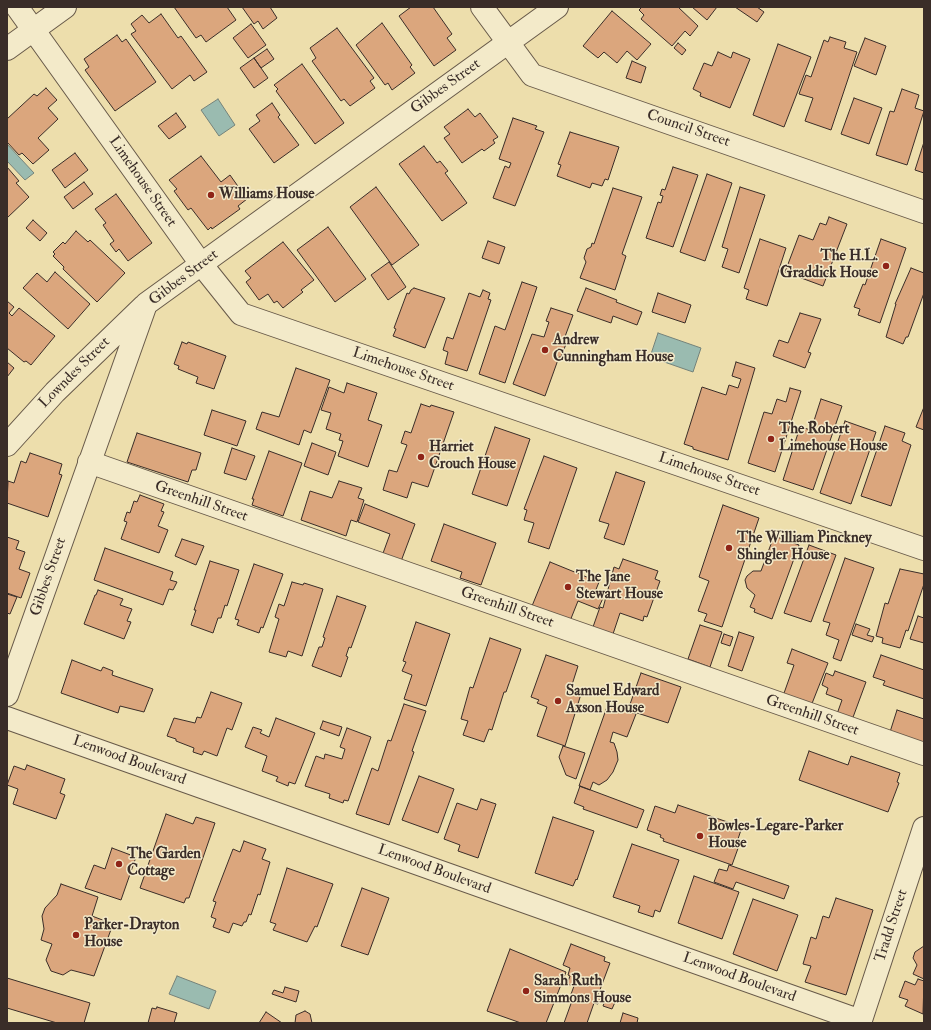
<!DOCTYPE html>
<style>
body{margin:0}
#map{position:relative;width:931px;height:1030px;overflow:hidden;background:#eddeac;font-family:"IM FELL Double Pica",serif}
canvas{display:block}
.frame{position:absolute;inset:0;border:8px solid #3a2d28;pointer-events:none}
</style>
<div id="map">
<canvas width="931" height="1030"></canvas>
<div class="frame"></div>
</div>
<script>
const g = document.querySelector('canvas').getContext('2d');
g.lineJoin = 'round';
function paint(path, color) { g.fillStyle = color; g.fill(path, 'evenodd'); }
const toPath = rows => new Path2D(rows.map(r => 'M' + r).join(''));
function strokePath(path, color, width, dash) { g.strokeStyle = color; g.lineWidth = width; g.lineCap = dash ? 'butt' : 'round'; g.setLineDash(dash || []); g.stroke(path); }
function label(font, color, halo, rows, align = 'center') {
  g.font = font + ' "IM FELL Double Pica",serif'; g.lineWidth = 3; g.setLineDash([]); g.textBaseline = 'middle'; g.strokeStyle = halo; g.fillStyle = color; for (const [text, x, y, turn = 0] of rows) {
    g.save(); g.translate(x, y); g.rotate((+turn || 0) * Math.PI / 180); g.textAlign = isNaN(turn) ? turn : align; if (halo) g.strokeText(text, 0, 0); g.fillText(text, 0, 0); g.restore();
  }
}
const water = toPath([
 [218,99,235,125,219,136,201,110,218,99],
 [7,144,34,173,25,180,7,161,7,144],
 [658,333,701,348,693,372,650,357,658,333],
 [177,976,216,991,209,1009,169,994,177,976]
]);
paint(water, '#9abbb0');
strokePath(water, '#74827a', 1);
const building = toPath([
 [174,7,227,7,236,20,206,42,201,35,196,38,174,7],
 [242,7,270,7,277,18,263,29,258,21,254,24,242,7],
 [411,7,433,7,452,34,447,38,456,50,434,66,399,16,411,7],
 [642,7,678,7,698,26,690,36,685,31,672,46,641,19,644,15,639,10,642,7],
 [692,7,717,7,707,20,692,7],
 [735,7,757,7,764,12,757,22,735,7],
 [612,11,651,44,637,60,627,51,617,63,604,52,598,58,583,46,612,11],
 [161,14,178,38,181,36,207,72,194,81,190,75,172,89,131,34,136,31,131,24,142,15,149,23,161,14],
 [382,23,412,65,410,67,415,73,392,90,388,83,385,85,356,45,382,23],
 [251,24,266,45,248,58,233,38,251,24],
 [337,28,374,78,370,81,375,88,350,106,344,99,341,101,312,61,316,58,310,48,337,28],
 [117,35,122,42,126,39,156,82,115,111,85,70,89,67,84,59,117,35],
 [830,37,846,42,844,48,857,52,831,130,805,121,813,98,799,94,806,75,811,77,824,40,828,42,830,37],
 [865,38,886,46,876,75,854,66,865,38],
 [678,43,686,50,682,55,674,48,678,43],
 [778,44,811,57,784,127,753,115,778,44],
 [267,49,274,59,261,68,254,58,267,49],
 [718,52,731,58,733,52,750,59,730,108,700,96,701,93,693,89,704,63,712,66,718,52],
 [254,58,268,78,254,88,240,68,254,58],
 [632,61,646,67,641,83,626,78,632,61],
 [302,64,344,123,315,144,276,91,278,89,274,85,302,64],
 [46,88,57,100,48,108,58,119,38,138,49,150,33,164,22,153,19,155,7,142,7,119,34,94,37,96,46,88],
 [902,89,919,95,915,108,924,111,907,165,876,155,890,111,894,112,902,89],
 [854,98,882,108,869,144,841,134,854,98],
 [272,103,280,115,278,117,299,145,274,163,249,129,260,121,256,115,272,103],
 [468,109,475,117,480,113,498,137,493,140,495,143,484,151,482,149,462,163,444,138,450,134,444,127,468,109],
 [176,113,186,127,169,139,158,126,176,113],
 [513,118,537,126,535,129,544,132,515,206,493,198,505,166,509,168,511,163,499,159,513,118],
 [570,132,619,147,608,180,605,179,602,186,592,183,590,188,557,176,561,165,558,164,570,132],
 [924,142,924,173,915,170,924,142],
 [424,146,437,163,440,161,448,171,445,173,467,203,442,221,399,164,424,146],
 [75,153,88,170,65,188,52,170,75,153],
 [201,156,221,182,230,175,247,199,238,206,240,209,212,229,211,227,208,230,191,208,188,210,174,191,177,189,169,180,201,156],
 [7,167,19,181,16,183,29,197,7,218,7,167],
 [673,167,698,175,673,247,646,238,658,202,661,203,663,196,660,195,662,189,665,190,673,167],
 [707,174,732,183,705,261,680,252,707,174],
 [84,182,93,194,73,209,64,197,84,182],
 [376,187,419,245,392,265,350,207,376,187],
 [740,187,765,195,739,273,722,267,728,249,722,247,740,187],
 [613,188,642,197,622,254,626,256,615,290,580,278,586,262,584,258,587,249,591,247,592,243,594,244,613,188],
 [116,194,152,243,128,261,119,249,116,252,110,244,114,241,103,225,106,223,95,209,116,194],
 [829,217,847,224,823,286,785,272,799,235,813,240,820,223,826,225,829,217],
 [33,220,47,233,40,241,26,228,33,220],
 [328,227,366,279,335,302,297,250,328,227],
 [76,231,88,242,90,240,125,273,97,302,63,269,64,267,53,256,55,254,53,252,63,242,65,244,76,231],
 [760,239,786,248,767,306,746,299,749,290,744,288,760,239],
 [881,239,906,248,880,323,858,315,860,309,854,307,863,284,865,285,881,239],
 [488,241,505,247,499,264,482,258,488,241],
 [283,242,314,280,301,290,303,292,283,308,277,301,274,303,268,294,259,300,246,282,251,278,245,271,283,242],
 [389,262,406,287,388,300,371,275,389,262],
 [911,268,924,273,924,293,908,337,906,337,903,344,886,337,896,304,895,304,911,268],
 [55,272,90,304,68,329,23,288,37,273,47,282,55,272],
 [522,282,537,287,505,383,479,374,495,326,505,330,522,282],
 [414,288,445,298,425,348,393,336,396,329,394,328,407,293,409,294,411,290,414,288],
 [586,288,617,300,616,302,642,312,637,325,613,316,611,323,577,311,586,288],
 [483,290,490,293,488,299,491,300,467,371,445,364,448,352,443,350,447,337,453,339,469,293,480,297,483,290],
 [658,293,691,305,685,323,652,312,658,293],
 [7,301,14,307,9,313,12,316,19,308,55,336,31,365,26,361,24,362,7,348,7,301],
 [551,308,573,315,563,342,566,344,561,357,559,357,545,396,513,384,532,334,544,337,549,322,546,321,551,308],
 [800,313,821,319,808,352,811,353,805,368,773,356,779,340,788,343,800,313],
 [182,342,187,344,188,342,226,356,214,389,196,383,198,377,178,369,179,366,174,364,182,342],
 [7,362,14,368,7,377,7,362],
 [736,362,755,368,728,460,693,449,693,447,684,444,702,387,726,395,729,385,738,388,741,379,732,376,736,362],
 [296,368,330,380,311,433,304,430,299,445,256,429,262,412,279,417,296,368],
 [347,383,377,393,368,420,382,425,368,467,338,456,343,441,339,440,341,434,326,429,331,413,321,410,329,387,344,393,347,383],
 [790,388,801,391,775,472,748,463,764,412,772,414,777,399,786,402,790,388],
 [821,399,842,406,813,490,783,480,800,427,811,430,821,399],
 [421,404,430,407,431,405,454,412,428,487,412,482,407,498,383,490,389,470,397,472,407,445,401,443,405,431,411,433,421,404],
 [924,407,924,430,916,427,924,407],
 [212,410,246,421,237,446,204,435,212,410],
 [845,421,876,432,851,504,820,493,845,421],
 [885,426,905,433,902,441,911,445,891,506,861,496,885,426],
 [495,427,530,439,507,506,472,494,495,427],
 [137,433,201,453,196,470,192,470,188,482,127,462,137,433],
 [312,443,336,452,328,475,304,466,312,443],
 [232,448,255,456,246,480,224,473,232,448],
 [269,451,302,463,283,516,252,505,254,499,252,499,269,451],
 [30,453,62,464,59,474,62,475,48,517,7,503,8,481,14,483,21,461,26,463,30,453],
 [544,456,577,468,549,549,528,542,534,523,524,520,527,510,524,509,544,456],
 [616,472,645,482,624,545,604,538,609,524,599,521,616,472],
 [339,481,362,488,358,498,364,500,357,522,351,520,346,536,301,520,310,491,332,498,339,481],
 [140,495,164,504,161,511,164,512,158,526,168,530,159,553,121,539,127,522,124,521,127,512,130,513,134,501,137,502,140,495],
 [365,504,415,524,400,564,382,556,390,534,358,522,365,504],
 [723,505,759,518,722,627,704,621,707,614,698,611,709,581,699,577,723,505],
 [444,524,496,543,481,585,460,578,462,572,431,561,444,524],
 [774,536,799,545,772,619,754,612,755,609,750,607,755,595,747,588,745,580,747,576,753,571,761,571,774,536],
 [7,537,19,541,16,549,25,552,19,569,30,573,21,598,7,593,7,537],
 [182,539,204,546,196,565,175,556,182,539],
 [809,545,836,555,811,622,784,613,809,545],
 [105,548,173,572,170,580,177,582,173,590,169,589,163,605,94,580,105,548],
 [845,558,874,568,841,661,833,658,839,640,826,635,830,623,823,621,845,558],
 [623,559,658,571,655,579,660,581,647,617,644,616,643,621,620,613,613,634,593,627,600,607,603,608,614,567,619,569,623,559],
 [210,561,239,570,227,606,225,605,221,618,218,618,213,633,191,625,196,610,194,610,210,561],
 [550,562,599,582,595,592,604,596,598,609,578,601,570,621,532,606,550,562],
 [254,564,283,574,263,628,261,627,259,633,237,625,239,620,235,619,254,564],
 [900,569,924,574,924,584,908,631,906,630,900,648,882,643,883,638,876,636,885,603,888,604,900,569],
 [292,582,303,585,304,583,323,589,302,656,288,651,286,657,269,652,279,619,275,617,279,604,284,606,292,582],
 [98,590,123,599,120,605,132,609,127,621,131,622,124,639,84,624,95,595,96,595,98,590],
 [7,594,17,597,10,614,7,613,7,594],
 [337,596,366,606,351,648,349,647,346,656,348,657,341,677,312,666,319,647,322,647,325,638,323,637,337,596],
 [918,616,924,618,924,643,910,639,918,616],
 [416,622,450,634,426,706,404,699,412,675,402,671,406,662,403,661,416,622],
 [856,624,870,629,867,635,874,637,872,642,852,635,856,624],
 [700,625,722,632,710,667,688,659,700,625],
 [739,632,754,637,742,671,728,666,739,632],
 [724,634,733,637,730,646,721,643,724,634],
 [490,638,521,649,506,692,504,692,492,730,489,729,484,742,463,735,468,721,461,719,470,687,473,688,490,638],
 [792,649,828,663,811,706,783,696,794,665,787,663,792,649],
 [546,655,578,666,570,691,581,694,565,746,537,736,547,707,537,703,539,700,531,697,546,655],
 [881,655,924,670,924,699,883,685,885,681,873,677,881,655],
 [72,660,101,671,103,667,113,671,112,675,153,689,144,712,120,706,118,713,61,693,72,660],
 [835,671,866,682,852,720,837,714,842,700,826,694,828,688,822,685,826,673,833,676,835,671],
 [641,673,681,687,668,723,628,710,641,673],
 [211,692,242,703,232,730,227,728,217,756,204,751,202,755,193,752,194,748,176,741,176,739,167,736,174,718,195,723,197,717,201,718,211,692],
 [404,704,426,711,412,751,414,752,389,825,356,814,372,768,378,771,388,740,391,741,404,704],
 [608,704,636,714,627,737,613,732,610,742,614,743,617,752,618,760,613,772,607,780,599,785,593,782,590,790,579,786,608,704],
 [897,710,924,719,924,744,890,732,897,710],
 [276,718,315,733,295,784,289,782,288,786,276,781,278,777,262,771,267,756,245,747,253,727,262,730,260,733,269,737,276,718],
 [323,721,342,727,339,736,320,729,323,721],
 [347,728,371,737,348,801,344,800,343,803,329,798,330,794,305,786,316,756,324,759,325,754,342,759,345,749,340,747,347,728],
 [563,746,585,753,576,779,566,775,559,757,563,746],
 [809,751,848,765,851,756,900,773,897,782,899,783,888,812,799,780,809,751],
 [27,765,65,779,60,793,65,795,56,819,13,804,18,789,7,785,14,766,25,770,27,765],
 [419,776,454,789,438,833,402,820,419,776],
 [580,786,644,810,637,828,583,809,584,807,574,803,580,786],
 [481,799,496,804,478,858,458,851,460,845,444,839,457,803,477,810,481,799],
 [678,805,742,827,738,839,741,840,732,865,663,841,664,839,660,837,661,835,647,830,655,806,675,813,678,805],
 [166,814,193,824,196,817,215,823,189,898,186,898,184,903,140,888,166,814],
 [553,817,594,831,577,880,576,879,573,886,535,873,553,817],
 [244,841,266,849,262,859,270,862,260,895,258,894,251,915,249,914,246,922,244,922,242,926,233,923,229,933,213,927,216,919,211,917,216,902,213,901,233,849,240,852,244,841],
 [632,844,679,860,660,912,655,910,653,917,638,912,640,906,613,897,632,844],
 [112,848,136,857,121,900,85,888,94,865,105,869,112,848],
 [729,865,789,886,784,899,736,882,733,889,714,882,719,869,727,871,729,865],
 [287,868,333,884,317,927,315,926,307,942,273,930,276,924,270,922,287,868],
 [694,876,739,892,722,939,678,923,694,876],
 [61,884,98,897,92,916,113,924,94,976,71,970,63,975,51,971,46,960,52,944,41,940,44,929,42,916,45,908,57,895,61,884],
 [362,888,389,898,368,955,341,946,362,888],
 [836,898,873,910,846,995,805,982,811,966,803,964,811,937,816,939,823,916,829,918,836,898],
 [753,899,798,915,777,971,733,954,753,899],
 [571,944,605,957,604,961,610,963,598,995,601,996,598,1004,594,1003,587,1023,564,1023,573,998,570,997,574,986,567,984,570,976,568,975,570,968,563,965,571,944],
 [924,946,924,979,913,974,917,965,913,958,915,952,924,946],
 [510,949,566,972,546,1023,521,1023,487,1011,510,949],
 [7,978,90,1003,84,1023,57,1023,7,1008,7,978],
 [918,979,924,981,923,1014,905,1006,908,1000,899,997,905,981,915,985,918,979],
 [285,987,299,991,296,1002,272,994,274,990,283,993,285,987],
 [607,996,616,1000,612,1009,603,1006,607,996],
 [157,1007,177,1013,174,1023,148,1023,152,1008,156,1009,157,1007],
 [305,1011,310,1014,312,1023,295,1023,296,1015,305,1011],
 [266,1012,282,1023,259,1023,266,1012],
 [623,1013,638,1018,637,1023,620,1023,623,1013]
]);
paint(building, '#dba67d');
strokePath(building, '#3a2d28', 1);
const minor = toPath([
 [17,7,201,264,241,314,924,549],
 [482,7,532,75,924,212],
 [7,49,65,7],
 [7,445,55,392,144,306],
 [89,462,924,754],
 [7,695,146,304,557,7],
 [7,718,861,1021],
 [860,1023,924,828]
]);
strokePath(minor, '#675949', 24);
strokePath(minor, '#f3eac9', 22);
for (const [x, y, r, color] of [
 [211,195,4,"#8f2418"],
 [886,266,4,"#8f2418"],
 [545,350,4,"#8f2418"],
 [771,439,4,"#8f2418"],
 [421,457,4,"#8f2418"],
 [729,548,4,"#8f2418"],
 [568,587,4,"#8f2418"],
 [558,701,4,"#8f2418"],
 [700,836,4,"#8f2418"],
 [119,864,4,"#8f2418"],
 [76,935,4,"#8f2418"],
 [526,991,4,"#8f2418"]
]) { const dot = new Path2D(); dot.arc(x, y, r, 0, 2 * Math.PI); g.fillStyle = color; g.fill(dot); strokePath(dot, '#f3eac9', 1.5); }
label('15px', '#3a2d28', '#f3eac9', [
 ["Gibbes Street",446,87,-36],
 ["Council Street",688,129,19],
 ["Limehouse Street",142,182,55],
 ["Gibbes Street",184,278,-37],
 ["Limehouse Street",403,370,19],
 ["Lowndes Street",75,373,-45],
 ["Limehouse Street",709,475,19],
 ["Greenhill Street",201,502,19],
 ["Gibbes Street",49,577,-71],
 ["Greenhill Street",507,608,19],
 ["Greenhill Street",812,716,19],
 ["Lenwood Boulevard",129,761,20],
 ["Lenwood Boulevard",434,870,20],
 ["Tradd Street",892,926,-72],
 ["Lenwood Boulevard",739,978,20]
]);
label('bold 15px', '#3a2d28', '#f3eac9', [
 ["Williams House",219,195],
 ["The H.L.",878,257,"right"],
 ["Graddick House",878,274,"right"],
 ["Andrew",553,341],
 ["Cunningham House",553,358],
 ["The Robert",779,430],
 ["Limehouse House",779,447],
 ["Harriet",429,448],
 ["Crouch House",429,465],
 ["The William Pinckney",737,539],
 ["Shingler House",737,556],
 ["The Jane",576,578],
 ["Stewart House",576,595],
 ["Samuel Edward",566,692],
 ["Axson House",566,709],
 ["Bowles-Legare-Parker",708,827],
 ["House",708,844],
 ["The Garden",127,855],
 ["Cottage",127,872],
 ["Parker-Drayton",84,926],
 ["House",84,943],
 ["Sarah Ruth",534,982],
 ["Simmons House",534,999]
], 'left');
</script>
